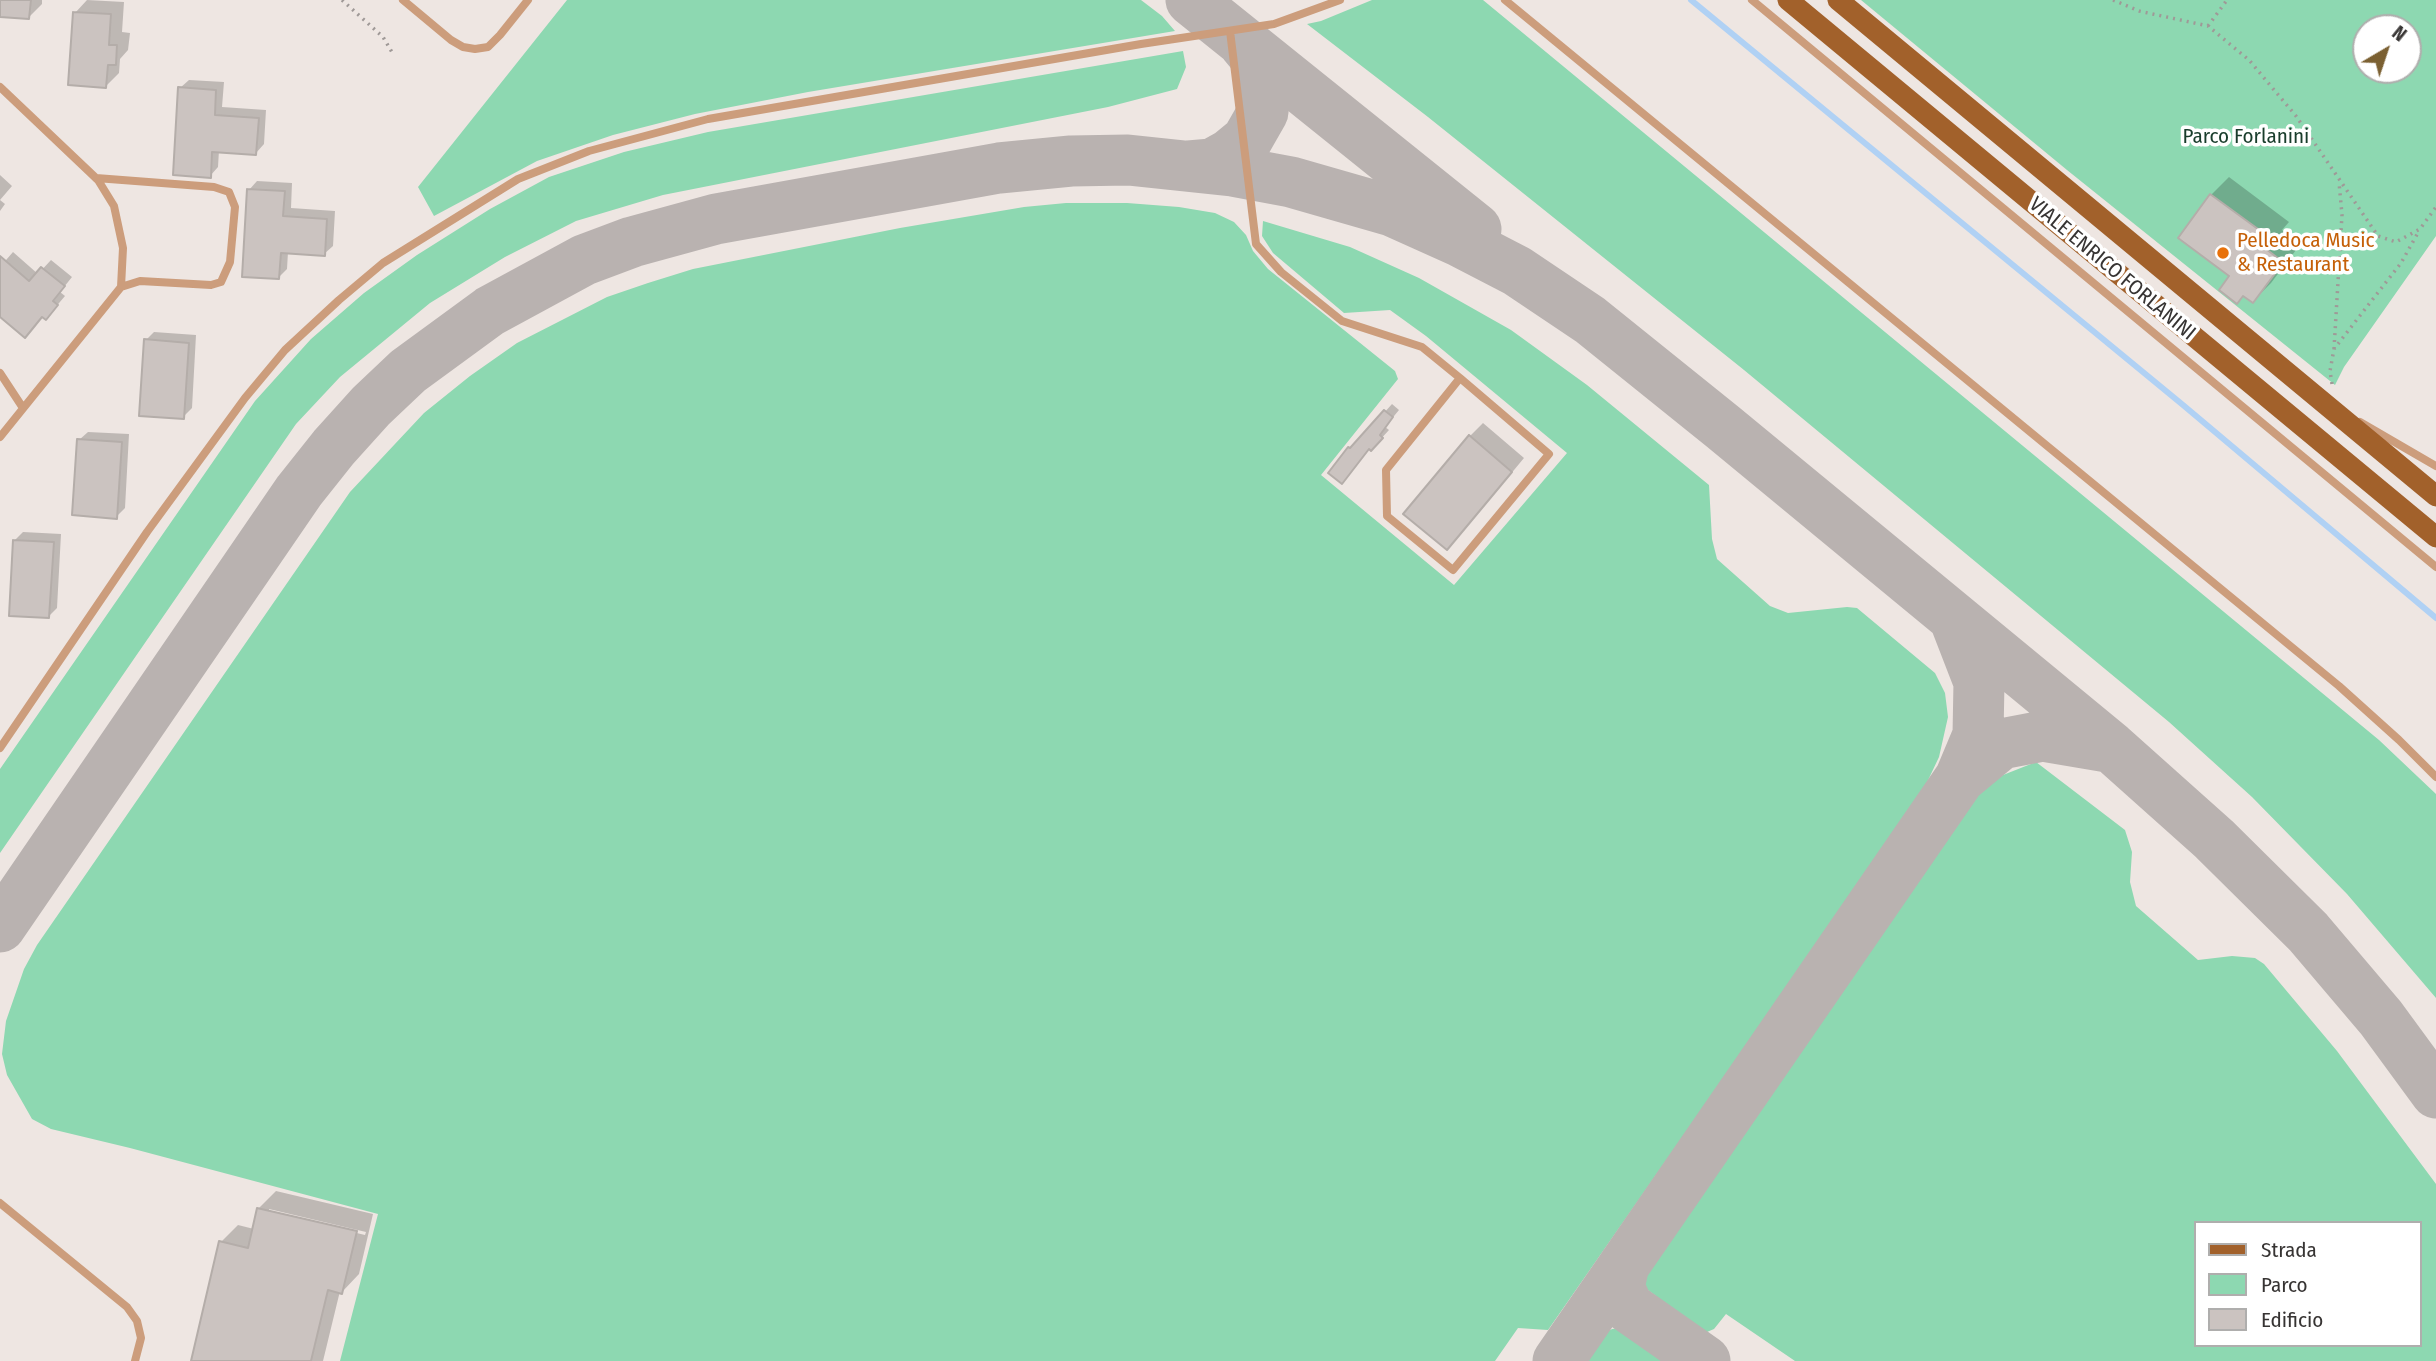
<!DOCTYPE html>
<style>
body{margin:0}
#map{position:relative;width:2436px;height:1361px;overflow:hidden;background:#eee6e2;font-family:"Fira Sans Condensed",sans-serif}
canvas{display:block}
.legend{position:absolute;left:2194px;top:1221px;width:228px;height:126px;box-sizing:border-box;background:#fff;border:2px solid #afaead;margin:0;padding:9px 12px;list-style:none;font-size:21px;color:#373433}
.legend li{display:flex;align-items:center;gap:14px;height:35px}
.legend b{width:35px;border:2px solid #afaead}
.north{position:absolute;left:2352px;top:14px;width:70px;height:70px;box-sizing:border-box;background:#fff;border:2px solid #afaead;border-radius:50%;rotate:39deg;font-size:19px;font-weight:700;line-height:28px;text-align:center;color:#373433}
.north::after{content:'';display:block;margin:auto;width:24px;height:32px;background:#7b6032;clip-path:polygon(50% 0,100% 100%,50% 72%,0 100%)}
</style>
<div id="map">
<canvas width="2436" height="1361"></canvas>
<ul class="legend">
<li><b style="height:9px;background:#a2612b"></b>Strada</li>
<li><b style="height:19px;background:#8dd8b1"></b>Parco</li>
<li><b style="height:19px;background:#cbc3c0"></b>Edificio</li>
</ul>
<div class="north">N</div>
</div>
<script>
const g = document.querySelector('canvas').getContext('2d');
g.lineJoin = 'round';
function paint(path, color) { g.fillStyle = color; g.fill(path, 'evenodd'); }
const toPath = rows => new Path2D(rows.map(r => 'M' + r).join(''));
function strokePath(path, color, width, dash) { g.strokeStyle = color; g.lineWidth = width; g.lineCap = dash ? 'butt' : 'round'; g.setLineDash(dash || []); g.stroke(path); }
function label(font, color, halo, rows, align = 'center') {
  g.font = font + ' "Fira Sans Condensed",sans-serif'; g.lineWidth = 7; g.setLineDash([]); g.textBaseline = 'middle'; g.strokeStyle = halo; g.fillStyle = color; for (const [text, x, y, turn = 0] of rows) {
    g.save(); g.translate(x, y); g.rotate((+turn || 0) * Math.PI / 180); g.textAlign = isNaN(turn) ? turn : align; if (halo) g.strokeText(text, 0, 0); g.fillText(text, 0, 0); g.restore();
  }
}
paint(toPath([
 [567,0,1141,0,1162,16,1175,31,808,92,695,114,613,135,537,161,434,216,418,187],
 [1372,0,1483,0,2379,740,2436,794,2436,998,2347,894,2252,797,2169,722,1744,370,1428,117,1307,24,1321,21],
 [1861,0,2436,0,2436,236,2344,367,2335,385,2067,170],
 [2366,28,2408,28,2408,70,2366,70],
 [1183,51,1186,67,1177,89,1108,107,663,195,576,221,505,257,430,303,340,377,296,424,0,853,0,769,255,401,311,339,364,293,417,255,490,209,549,177,624,152,708,132],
 [1066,203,1127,203,1179,207,1215,213,1234,222,1246,235,1253,251,1268,269,1395,371,1398,379,1321,475,1454,585,1567,453,1426,336,1390,310,1344,313,1273,253,1262,236,1263,221,1350,247,1419,278,1511,330,1587,385,1709,485,1712,539,1717,559,1770,606,1788,613,1847,607,1857,608,1935,673,1945,693,1948,717,1939,757,1922,793,1548,1330,1518,1328,1495,1361,340,1361,378,1214,130,1148,51,1129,32,1119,7,1075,2,1054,6,1021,24,969,37,945,350,492,424,413,470,376,517,343,607,297,648,283,693,269,900,228,1024,207],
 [2036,762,2125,830,2132,852,2130,882,2136,906,2198,960,2232,956,2255,958,2264,964,2337,1051,2436,1184,2436,1361,1795,1361,1726,1314,1714,1329,1707,1332,1702,1331,1644,1287,1642,1277,1649,1264,1960,814,1979,792,2003,775],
 [2196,1223,2420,1223,2420,1345,2196,1345],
 [1619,1328,1663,1361,1587,1361,1605,1333,1612,1329]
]), '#8dd8b1');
paint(toPath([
 [0,0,42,0,42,4,29,17,0,15],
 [87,0,124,2,122,32,130,33,128,50,120,59,119,73,106,86,75,13],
 [189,80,224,82,222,107,266,110,264,144,256,153,219,150,218,167,210,176,180,88],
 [0,175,12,186,0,200],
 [2229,177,2289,222,2282,230,2295,240,2291,246,2296,250,2271,283,2253,301,2232,276,2180,238,2211,195],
 [257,181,292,183,291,208,335,211,333,246,324,254,288,252,287,269,279,277,249,190],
 [0,200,5,204,0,211],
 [13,252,38,274,51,260,72,277,60,292,65,296,54,309,43,315,0,314,0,267],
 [154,332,196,335,192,408,183,417,146,340],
 [1392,404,1399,410,1385,427,1389,430,1378,442,1330,472,1350,448,1356,441,1358,442],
 [1483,423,1524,458,1460,535,1470,436],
 [88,432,129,434,125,508,116,517,79,440],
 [23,532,61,534,57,608,49,616,15,540],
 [276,1191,373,1214,359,1274,342,1292,340,1291,323,1361,193,1361,221,1242,238,1225,254,1229,259,1208],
 [269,1209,366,1232,365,1235,269,1212]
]), '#0003');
strokePath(toPath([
 [1691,0,2183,405,2436,618]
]), '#b0d1f4', 6);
strokePath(toPath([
 [1191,0,1476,229],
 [1189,166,1212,164,1230,154,1247,140,1263,112,1264,79,1259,62,1244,44],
 [1960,778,2001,744,2043,736,2108,747],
 [0,927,299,491,334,447,371,406,408,371,490,311,584,260,632,242,716,219,999,168,1071,161,1128,160,1232,171,1291,182,1392,211,1461,242,1517,271,1590,320,1723,427,2111,747,2214,839,2308,932,2381,1018,2436,1093],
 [1624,1265,1619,1287,1628,1307,1705,1361],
 [1558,1361,1960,778,1978,735,1979,682,1955,620]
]), '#b9b2b0', 51);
const building = toPath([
 [0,0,31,0,29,19,0,17,0,0],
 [73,12,111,14,109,45,117,45,116,65,108,65,106,88,68,85,73,12],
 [178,87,216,90,215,115,259,118,256,155,212,152,211,178,173,175,178,87],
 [247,189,285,191,283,216,327,219,325,256,281,253,279,279,242,277,247,189],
 [2210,194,2273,240,2266,249,2279,259,2275,264,2279,268,2253,303,2243,296,2237,304,2219,290,2229,276,2178,238,2210,194],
 [0,256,29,281,41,267,65,286,53,301,58,305,46,320,42,317,25,338,0,317,0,256],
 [144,339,189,343,184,419,139,416,144,339],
 [1384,410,1393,417,1380,435,1383,438,1371,451,1369,449,1342,484,1328,473,1348,447,1350,448,1384,410],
 [1469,435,1512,472,1447,550,1403,514,1469,435],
 [77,439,122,442,117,519,72,515,77,439],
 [13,540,54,542,49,618,9,616,13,540],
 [257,1208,357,1231,342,1294,328,1290,311,1361,191,1361,219,1241,248,1248,257,1208]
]);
paint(building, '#cbc3c0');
strokePath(building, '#b4ada9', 2);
strokePath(toPath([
 [342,0,383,37,393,54],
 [2113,0,2139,11,2208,26,2249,60,2296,116,2378,236,2396,242,2420,229,2436,207],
 [2208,26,2227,0],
 [2334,349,2342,215,2339,182],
 [2332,384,2330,371,2334,349,2401,263,2419,231]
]), '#9f9997', 3.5, [2, 5]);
strokePath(toPath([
 [403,0,451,40,463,47,475,49,488,47,500,35,528,0],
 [1505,0,2339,686,2399,740,2436,777],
 [1752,0,2436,567],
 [1230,31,1256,244,1281,272,1342,321,1422,347,1460,378,1386,470,1387,516,1453,570,1549,454,1460,378],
 [0,87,98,180,114,206,123,248,121,287,0,437],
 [96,178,214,187,229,192,235,207,230,262,221,282,211,285,140,281,121,287],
 [0,373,23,408],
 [2360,422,2436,466],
 [0,748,147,532,245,398,285,350,339,300,383,263,518,179,589,151,708,119,1141,44,1274,24,1340,0],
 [0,1203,127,1307,137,1321,141,1338,135,1361]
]), '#cc9d7c', 8);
strokePath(toPath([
 [1788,0,2436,537],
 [1838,0,2436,496]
]), '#a2612b', 21);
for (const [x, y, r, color] of [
 [2223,253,7,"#e8710a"]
]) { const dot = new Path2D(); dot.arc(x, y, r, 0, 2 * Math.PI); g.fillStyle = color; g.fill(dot); strokePath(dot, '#fff', 2.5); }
label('21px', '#193d2c', '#fff', [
 ["Parco Forlanini",2246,137]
]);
label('21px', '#c56008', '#fff', [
 ["Pelledoca Music",2237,241],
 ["& Restaurant",2237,265]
], 'left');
label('21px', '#373433', '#fff', [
 ["VIALE ENRICO FORLANINI",2112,269,40]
]);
</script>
